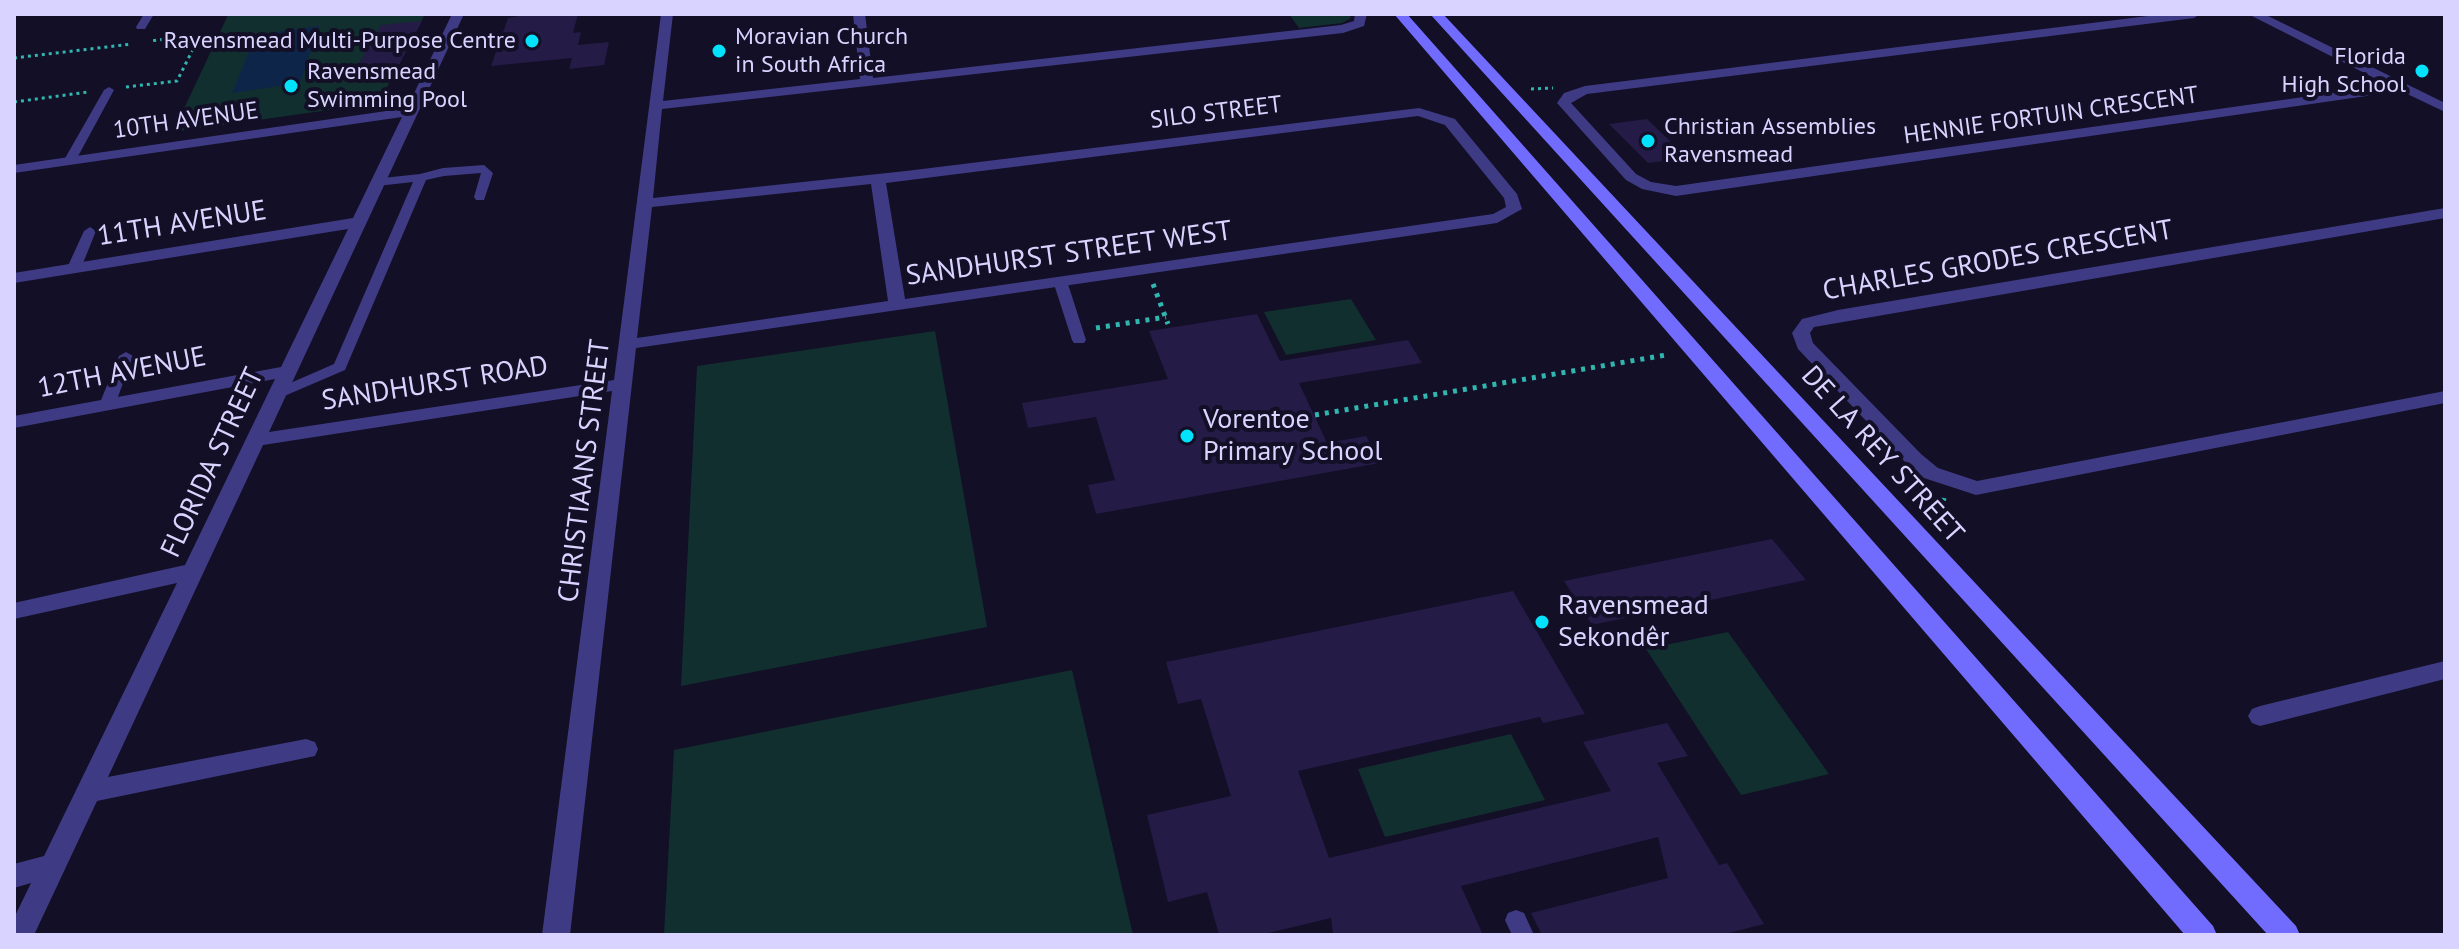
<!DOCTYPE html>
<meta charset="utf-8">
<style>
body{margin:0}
#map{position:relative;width:2459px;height:949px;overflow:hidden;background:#130f26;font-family:"PT Sans",sans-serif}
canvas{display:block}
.frame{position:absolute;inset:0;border:16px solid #d9d4ff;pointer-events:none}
</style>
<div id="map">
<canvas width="2459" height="949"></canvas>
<div class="frame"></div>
</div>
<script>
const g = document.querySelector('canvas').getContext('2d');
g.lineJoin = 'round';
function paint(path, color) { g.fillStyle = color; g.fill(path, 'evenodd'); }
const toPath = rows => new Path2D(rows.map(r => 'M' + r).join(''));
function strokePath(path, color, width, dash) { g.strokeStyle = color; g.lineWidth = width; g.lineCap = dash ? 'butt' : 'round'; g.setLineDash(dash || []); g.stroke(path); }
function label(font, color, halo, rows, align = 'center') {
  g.font = font + ' "PT Sans",sans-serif'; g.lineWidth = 8; g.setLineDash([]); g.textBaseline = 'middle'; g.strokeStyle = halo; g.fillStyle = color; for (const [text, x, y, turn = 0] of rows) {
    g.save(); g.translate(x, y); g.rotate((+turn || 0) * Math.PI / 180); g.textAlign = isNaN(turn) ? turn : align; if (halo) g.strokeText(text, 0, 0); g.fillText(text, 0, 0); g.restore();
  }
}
paint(toPath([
 [425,14,379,103,173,132,228,15],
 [1289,14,1349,14,1351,18,1342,23,1299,28],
 [1351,299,1376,340,1286,355,1264,312],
 [935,331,987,627,681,686,697,366],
 [1728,632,1829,774,1741,795,1646,649],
 [1072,670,1133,935,664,935,674,750],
 [1511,734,1545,800,1385,837,1358,769]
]), '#122f2f');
paint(toPath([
 [319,26,300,83,232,93,256,35]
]), '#0e254a');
paint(toPath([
 [529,14,578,14,573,33,581,32,578,45,609,42,604,65,569,69,572,58,491,66,508,18],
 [422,21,397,69,353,74,381,25],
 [1647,119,1688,158,1648,163,1609,124],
 [1257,314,1280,361,1408,340,1422,363,1299,383,1327,443,1366,436,1380,463,1096,514,1088,485,1115,480,1096,417,1028,428,1022,403,1168,379,1149,331],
 [1772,539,1806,580,1592,625,1564,581],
 [1513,591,1585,714,1543,723,1540,717,1298,771,1329,858,1611,791,1583,742,1667,723,1688,756,1657,763,1719,865,1727,863,1764,924,1721,935,1542,935,1531,913,1668,878,1658,837,1461,886,1483,935,1333,935,1331,918,1260,935,1219,935,1207,892,1168,902,1147,815,1231,796,1201,699,1178,704,1166,662]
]), '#241b46');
strokePath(toPath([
 [14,58,132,44],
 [126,87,177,81,200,35,150,41],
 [1531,89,1553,88],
 [14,102,88,92]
]), '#30b6af', 3, [3, 4]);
strokePath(toPath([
 [1153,284,1168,324],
 [1096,328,1166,317],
 [1315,415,1666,355],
 [1939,520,1944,498]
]), '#30b6af', 5, [4, 6]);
paint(toPath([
 [144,14,154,14,145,29,137,29,136,27,144,14],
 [109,87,114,90,76,160,74,163,66,163,64,160,104,90,109,87],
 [484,165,493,173,484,200,476,200,474,197,481,173,444,176,426,180,345,370,282,397,272,397,270,394,272,391,334,364,413,182,377,186,371,182,373,179,420,174,443,168,484,165],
 [90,227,96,231,81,268,74,272,69,271,67,268,84,231,90,227],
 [1060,277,1067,281,1086,340,1084,343,1074,343,1072,340,1053,281,1060,277],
 [126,352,133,356,115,405,112,408,102,408,99,405,119,356,126,352],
 [1516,910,1524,913,1534,935,1512,935,1505,920,1508,913,1516,910]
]), '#3e3b84');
paint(toPath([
 [452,14,464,14,269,432,614,380,661,14,673,14,663,101,860,79,853,14,865,14,873,78,1341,25,1354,21,1355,14,1367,14,1364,26,1343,33,662,109,653,198,906,171,1419,108,1455,119,1517,194,1522,209,1497,223,636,348,570,935,542,935,612,391,263,445,108,777,306,739,315,742,318,749,315,756,97,801,34,935,14,935,14,918,31,883,14,888,14,864,44,856,177,583,14,619,14,603,185,565,275,379,14,428,14,416,281,367,348,229,14,283,14,273,353,218,402,117,14,173,14,165,407,108,452,14],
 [1418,116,1445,125,1504,198,1506,207,1493,214,905,299,886,183,1418,116],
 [871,184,888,301,637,338,652,207,871,184],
 [2164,14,2200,14,2194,18,1587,94,1571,103,1636,174,1651,182,1676,186,2388,85,2248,14,2264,14,2445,103,2445,112,2401,91,1676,196,1642,189,1626,180,1557,103,1564,93,1585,86,2164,14],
 [2445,208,2445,218,1814,327,1810,333,1813,343,1921,454,1938,468,1977,481,2445,391,2445,403,1976,495,1924,478,1907,464,1798,349,1792,333,1802,319,1838,310,2445,208],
 [2445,661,2445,679,2260,726,2252,723,2248,716,2252,709,2260,706,2445,661]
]), '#3e3b84');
paint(toPath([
 [1394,14,1407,14,2213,926,2217,935,2185,935,1394,14],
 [1430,14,1443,14,2296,926,2300,935,2268,935,1430,14]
]), '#716cfe');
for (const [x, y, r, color] of [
 [532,41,8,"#02e2fc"],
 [719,51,8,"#02e2fc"],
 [2422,71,8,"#02e2fc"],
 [291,86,8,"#02e2fc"],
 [1648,141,8,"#02e2fc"],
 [1187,436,8,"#02e2fc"],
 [1542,622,8,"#02e2fc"]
]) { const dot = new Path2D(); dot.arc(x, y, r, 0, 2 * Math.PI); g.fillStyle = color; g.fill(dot); strokePath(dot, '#130f26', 3); }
label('24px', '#d9d4ff', '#130f26', [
 ["Moravian Church",735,37],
 ["in South Africa",735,65],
 ["Ravensmead Multi-Purpose Centre",516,41,"right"],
 ["Florida",2406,57,"right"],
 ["High School",2406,85,"right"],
 ["Ravensmead",307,72],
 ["Swimming Pool",307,100],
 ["Christian Assemblies",1664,127],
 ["Ravensmead",1664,155]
], 'left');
label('24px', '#d9d4ff', '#130f26', [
 ["SILO STREET",1216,113,-7],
 ["HENNIE FORTUIN CRESCENT",2051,116,-8],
 ["10TH AVENUE",186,121,-8]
]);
label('28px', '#d9d4ff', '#130f26', [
 ["11TH AVENUE",182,224,-9],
 ["SANDHURST STREET WEST",1069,254,-8],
 ["CHARLES GRODES CRESCENT",1998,261,-10],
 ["12TH AVENUE",122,373,-11],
 ["SANDHURST ROAD",435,384,-9],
 ["DE LA REY STREET",1882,455,48],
 ["FLORIDA STREET",213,463,-65],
 ["CHRISTIAANS STREET",585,471,-83]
]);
label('28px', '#d9d4ff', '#130f26', [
 ["Vorentoe",1203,420],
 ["Primary School",1203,452],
 ["Ravensmead",1558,606],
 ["Sekondêr",1558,638]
], 'left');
</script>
